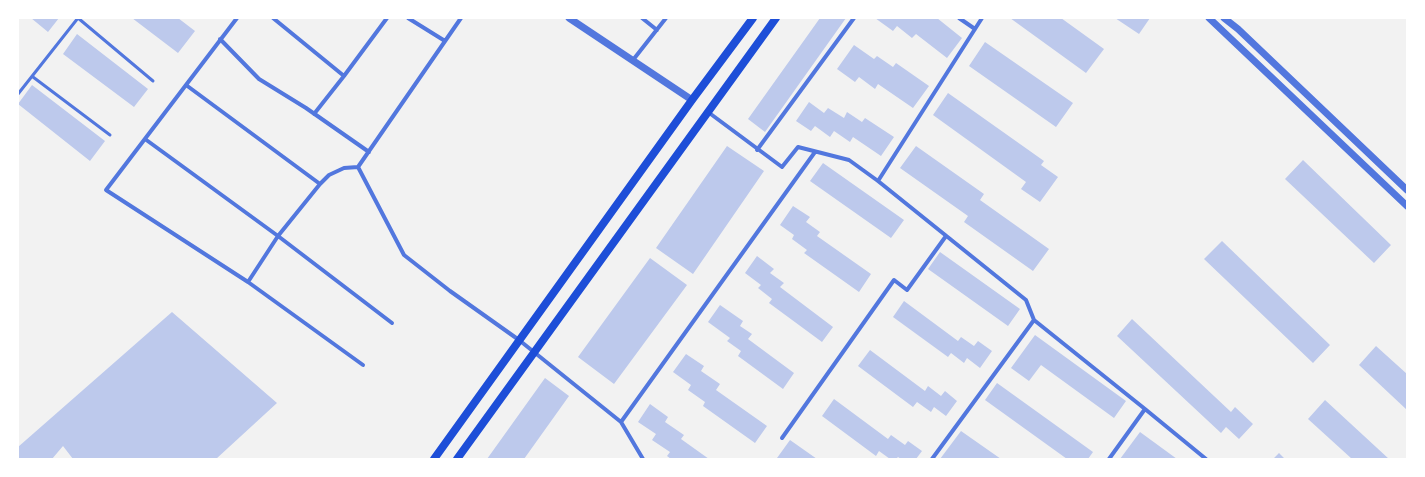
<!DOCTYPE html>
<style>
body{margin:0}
#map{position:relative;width:1425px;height:477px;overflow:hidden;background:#f2f2f2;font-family:"PT Serif",serif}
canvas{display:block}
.frame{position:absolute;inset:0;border:19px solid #fff;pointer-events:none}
</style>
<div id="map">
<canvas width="1425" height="477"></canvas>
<div class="frame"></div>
</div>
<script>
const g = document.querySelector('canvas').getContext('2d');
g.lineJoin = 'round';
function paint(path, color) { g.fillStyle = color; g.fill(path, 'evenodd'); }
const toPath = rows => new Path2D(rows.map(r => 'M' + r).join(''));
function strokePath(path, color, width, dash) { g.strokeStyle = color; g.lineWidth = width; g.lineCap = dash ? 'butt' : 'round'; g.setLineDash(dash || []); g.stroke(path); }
paint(toPath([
 [31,18,59,18,48,32],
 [132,18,178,18,195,31,178,53],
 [820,18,846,18,765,132,748,119],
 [875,18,928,18,930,19,931,18,937,18,962,38,947,58,916,34,912,38,897,26,893,31],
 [1010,18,1061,18,1104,49,1086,73],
 [1115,18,1150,18,1139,34],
 [77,34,148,89,134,107,63,54],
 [985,42,1073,103,1056,127,969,66],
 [854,45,874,59,877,56,893,67,896,63,929,86,913,108,878,84,875,89,859,77,855,82,837,69],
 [32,85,105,141,90,161,18,104],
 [948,93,1044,161,1041,165,1058,177,1040,202,1021,189,1026,182,933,115],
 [809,102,824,113,828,108,844,118,847,112,862,122,865,118,894,137,881,156,853,137,850,142,834,131,830,137,815,126,811,131,796,121],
 [727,146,764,171,693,274,656,248],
 [916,146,984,194,980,200,1049,249,1033,271,964,222,968,216,900,168],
 [1303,160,1391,245,1374,263,1285,179],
 [823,163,904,220,891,238,810,181],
 [793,206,810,217,806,222,820,232,817,236,871,274,859,292,804,253,807,250,792,239,794,235,780,225],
 [1222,241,1330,345,1313,363,1204,259],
 [940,252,1020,309,1008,326,928,269],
 [757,256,774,269,770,273,784,283,780,287,833,327,822,342,769,303,772,299,758,288,761,285,745,273],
 [650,258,687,285,614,384,578,357],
 [904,301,958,341,961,337,974,346,978,341,992,351,980,368,967,358,964,363,951,353,948,357,893,317],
 [720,305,743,321,740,326,752,334,748,339,794,373,783,389,738,356,741,351,727,341,730,338,708,322],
 [172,312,277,403,216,459,73,459,63,446,52,459,18,459,18,447],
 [1132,319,1231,412,1235,407,1253,424,1239,439,1226,427,1221,433,1117,336],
 [1035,335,1126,401,1114,418,1041,365,1029,381,1011,368],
 [1376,346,1407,374,1407,410,1359,365],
 [870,350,925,391,928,386,941,396,945,391,957,401,946,416,934,407,931,412,917,402,913,407,858,366],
 [686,354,704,366,701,371,720,384,716,390,767,426,755,443,703,406,705,402,688,390,691,385,673,372],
 [545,378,569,396,524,459,487,459],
 [997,383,1093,452,1088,459,1067,459,985,400],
 [834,399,888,439,891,435,905,445,908,441,922,451,916,459,901,459,898,457,896,459,890,459,879,451,876,456,822,416],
 [1325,400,1389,459,1352,459,1308,419],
 [650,404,668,417,665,422,684,435,681,439,709,459,671,459,667,456,670,452,652,440,656,434,638,422],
 [961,431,1001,459,940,459],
 [1140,432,1177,459,1120,459],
 [790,440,817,459,779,459,777,458],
 [1279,453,1285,459,1273,459]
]), '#bdc9ec');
strokePath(toPath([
 [78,18,153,81],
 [33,77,110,135],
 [18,94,78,18]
]), '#5277de', 3);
strokePath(toPath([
 [237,18,106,190,248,282,363,365],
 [273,18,344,76,387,18],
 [408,18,445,41],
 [461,18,358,167,404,255,450,291,519,340,621,422,643,459],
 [642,18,657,30],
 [959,18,975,29],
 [220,39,259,79,306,108,369,152],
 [633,60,666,18],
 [186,85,320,184],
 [708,112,782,167,798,147,849,160,878,181,1026,300,1034,320,932,459],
 [314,114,344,76],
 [145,139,278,236,392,323],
 [757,150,854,18],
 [878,181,982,18],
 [248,282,278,236,320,184,329,175,344,168,358,167],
 [1034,320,1145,409,1109,459],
 [1145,409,1206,459],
 [621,422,815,152],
 [782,438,894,280,907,290,946,236]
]), '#5277de', 4);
strokePath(toPath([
 [569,18,692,100],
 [1209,18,1407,206],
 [1224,18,1238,29,1407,190]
]), '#5277de', 7);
strokePath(toPath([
 [434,459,692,100,753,18],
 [457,459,776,18]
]), '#1d4ed8', 8);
</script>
